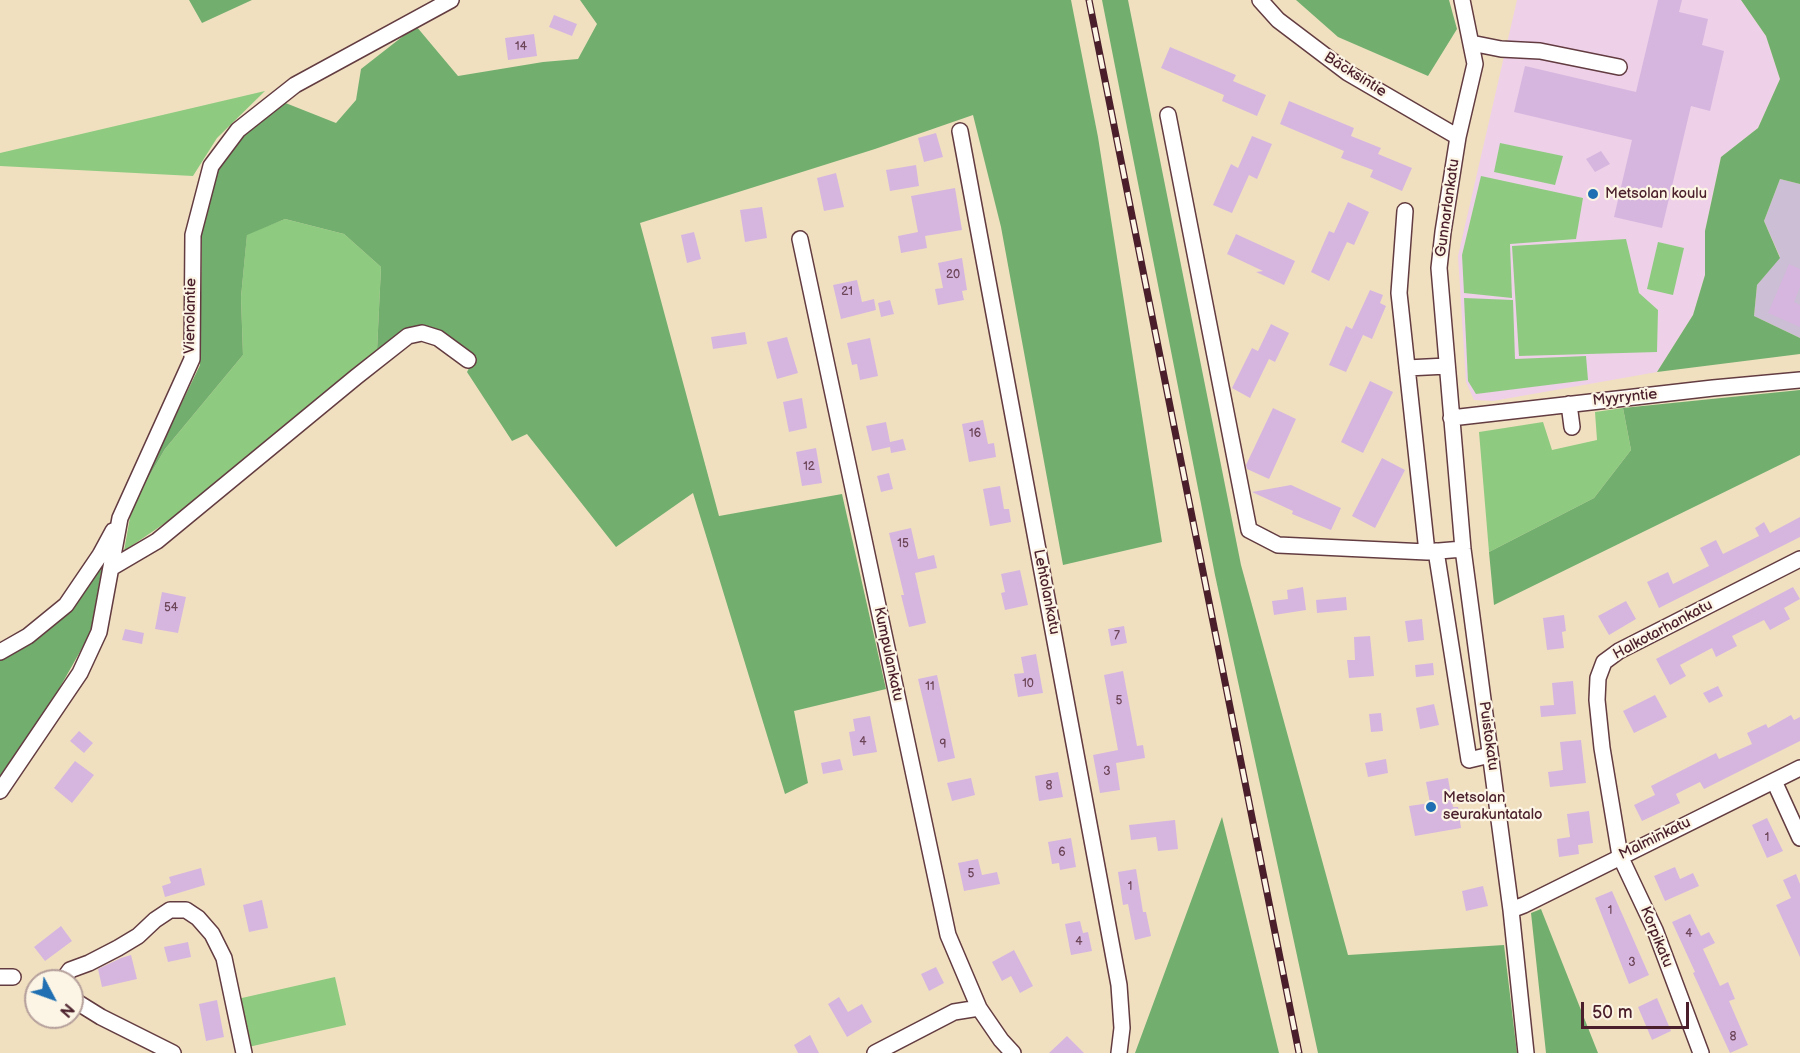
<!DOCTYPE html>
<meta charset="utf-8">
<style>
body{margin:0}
#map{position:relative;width:1800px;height:1053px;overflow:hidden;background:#f0e0c0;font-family:"Balsamiq Sans",sans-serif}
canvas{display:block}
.north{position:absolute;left:24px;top:969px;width:60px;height:60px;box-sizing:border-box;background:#fcf5e5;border:2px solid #b59f9b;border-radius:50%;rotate:131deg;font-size:16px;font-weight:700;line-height:24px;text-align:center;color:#4a1f2b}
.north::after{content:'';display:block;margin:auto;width:21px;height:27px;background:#1f6fb2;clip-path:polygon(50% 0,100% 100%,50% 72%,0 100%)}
.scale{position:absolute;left:1581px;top:1002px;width:108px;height:27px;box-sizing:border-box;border:3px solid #4a1f2b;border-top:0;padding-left:8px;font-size:18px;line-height:21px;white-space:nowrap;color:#4a1f2b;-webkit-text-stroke:4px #fcf5e5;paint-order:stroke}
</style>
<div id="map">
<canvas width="1800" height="1053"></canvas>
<div class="north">N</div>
<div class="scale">50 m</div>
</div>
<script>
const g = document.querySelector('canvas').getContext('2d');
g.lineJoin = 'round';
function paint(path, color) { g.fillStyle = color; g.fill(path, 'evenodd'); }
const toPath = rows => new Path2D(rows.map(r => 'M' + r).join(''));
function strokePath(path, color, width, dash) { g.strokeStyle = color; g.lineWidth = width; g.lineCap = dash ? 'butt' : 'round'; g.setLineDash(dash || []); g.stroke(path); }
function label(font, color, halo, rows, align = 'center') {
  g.font = font + ' "Balsamiq Sans",sans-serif'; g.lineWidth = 4.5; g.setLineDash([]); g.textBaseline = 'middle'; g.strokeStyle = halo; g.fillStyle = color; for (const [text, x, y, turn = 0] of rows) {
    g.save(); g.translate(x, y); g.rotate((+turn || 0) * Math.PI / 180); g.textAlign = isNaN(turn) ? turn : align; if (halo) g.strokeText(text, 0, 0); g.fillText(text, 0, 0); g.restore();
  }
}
paint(toPath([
 [1517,0,1741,0,1766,36,1780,79,1758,128,1721,157,1705,231,1705,275,1693,315,1657,372,1493,401,1474,400,1466,382,1458,256]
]), '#eed0e8');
paint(toPath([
 [1780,179,1800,184,1800,338,1754,316,1757,285,1780,257,1764,221]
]), '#ccbed4');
paint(toPath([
 [265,91,217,138,193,176,0,166,0,153],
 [1500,143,1563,156,1555,185,1494,172],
 [1481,176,1583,198,1576,239,1510,244,1512,298,1464,293,1462,255],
 [285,219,344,234,381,267,377,351,193,504,124,551,132,506,165,449,243,355,241,297,247,234],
 [1626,239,1639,293,1658,310,1657,352,1519,356,1512,246],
 [1658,242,1684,248,1673,295,1647,289],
 [1464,298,1513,300,1515,359,1586,356,1588,380,1476,394,1468,381],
 [1623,408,1631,450,1594,498,1489,552,1479,432,1543,422,1552,450,1597,440,1595,412],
 [335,977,346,1025,244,1048,233,1000]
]), '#8ecb80');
paint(toPath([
 [189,0,252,0,202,23],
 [580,0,1071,0,1098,137,1162,542,1063,565,1001,227,973,115,875,149,640,223,719,516,842,494,886,689,794,711,808,783,785,794,693,493,616,547,527,434,512,441,467,372,474,358,430,328,377,351,381,267,344,234,285,219,247,235,241,297,243,355,165,449,132,506,200,365,202,228,219,166,246,132,283,102,336,123,356,100,361,69,416,26,458,76,543,62,578,59,597,24],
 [1102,0,1128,0,1241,565,1348,955,1504,945,1517,1053,1318,1053,1215,575],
 [1296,0,1449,0,1457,29,1428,76,1338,37],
 [1741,0,1800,0,1800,184,1780,179,1764,221,1780,258,1757,285,1754,316,1800,338,1800,354,1657,372,1693,315,1705,275,1705,231,1721,157,1758,128,1780,79,1766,36],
 [1800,390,1800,455,1494,605,1489,552,1594,498,1631,450,1623,408],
 [103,562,90,634,55,696,0,776,0,660,43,635,76,604],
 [1222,817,1279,1053,1135,1053],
 [1541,909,1598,1053,1546,1053,1531,913]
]), '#72af6e');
paint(toPath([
 [1658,0,1682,0,1679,12,1708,19,1702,45,1724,51,1710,111,1691,106,1662,228,1614,217,1632,140,1514,112,1525,66,1636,92],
 [554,15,577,24,572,36,549,27],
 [534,34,537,56,508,60,505,38],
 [1170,47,1236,75,1233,81,1266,95,1257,116,1222,101,1224,95,1161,68],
 [1289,101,1354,128,1351,136,1381,148,1378,154,1412,168,1402,191,1370,177,1373,170,1341,158,1344,151,1280,124],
 [936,133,943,157,924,162,918,138],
 [1252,136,1272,144,1257,179,1249,175,1232,213,1213,205,1231,164,1238,168],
 [1601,151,1610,164,1595,172,1586,159],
 [916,165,919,186,890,191,886,170],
 [836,173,844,207,824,211,817,178],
 [955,188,962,230,925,236,927,248,901,253,898,236,918,232,911,196],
 [1348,202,1369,212,1354,245,1347,242,1329,281,1311,272,1329,231,1334,233],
 [762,207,767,238,745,242,740,210],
 [694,232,701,259,687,263,681,235],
 [1236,234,1295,261,1284,285,1256,272,1263,271,1227,254],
 [962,258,967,290,962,291,964,300,938,305,935,289,943,288,938,263],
 [1789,264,1800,269,1800,287,1794,302,1800,305,1800,327,1768,313],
 [857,280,862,302,874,299,876,310,841,319,833,285],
 [1370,290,1383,295,1380,303,1386,306,1372,339,1363,335,1346,372,1329,365,1346,326,1352,329],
 [890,300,894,314,881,317,878,303],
 [1271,324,1289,333,1275,362,1269,359,1250,398,1232,388,1252,348,1258,351],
 [745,332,747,344,713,349,711,337],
 [787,337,798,373,777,379,767,342],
 [870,338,878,376,860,380,857,364,852,365,847,343],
 [1370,381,1393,392,1363,453,1341,442],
 [802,398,807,428,789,432,783,402],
 [1273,408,1296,419,1269,479,1247,469,1246,465],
 [983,420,988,444,994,443,996,457,969,462,962,424],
 [886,422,890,442,903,439,906,450,891,453,890,447,872,451,866,426],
 [816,448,822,483,802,486,796,452],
 [1382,458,1405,470,1375,528,1352,516],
 [889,473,893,489,881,492,877,476],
 [1291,485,1341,508,1331,530,1292,514,1293,511,1252,492],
 [1000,486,1004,509,1009,509,1011,522,990,526,983,489],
 [1800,517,1800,537,1659,608,1647,582,1668,572,1673,584,1709,566,1700,548,1716,540,1723,554,1759,536,1755,528,1764,522,1770,533],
 [911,528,918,559,934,555,937,568,915,573,926,623,909,627,901,595,904,595,889,533],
 [1020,570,1028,605,1005,610,1001,593,1005,592,1001,574],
 [1303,587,1306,610,1274,615,1272,601,1288,599,1287,590],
 [1793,587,1800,599,1784,608,1790,619,1770,630,1764,620,1732,636,1737,646,1716,657,1712,648,1680,665,1686,676,1670,685,1656,659],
 [162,592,186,597,178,633,155,629],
 [1346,597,1347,610,1317,613,1316,600],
 [1626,601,1636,619,1609,635,1598,616],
 [1564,615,1566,631,1562,632,1564,648,1547,650,1543,618],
 [1422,619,1424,640,1408,642,1405,621],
 [1124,626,1127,643,1111,646,1108,629],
 [125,629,144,633,142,644,122,640],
 [1370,636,1374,676,1349,678,1347,660,1355,660,1354,637],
 [1036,654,1043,693,1018,697,1014,674,1024,673,1021,657],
 [1433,663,1434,675,1416,677,1415,665],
 [1123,671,1137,746,1143,745,1145,758,1116,763,1120,790,1100,793,1093,755,1118,750,1104,675],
 [937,675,955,758,938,762,918,679],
 [1573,681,1576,714,1541,717,1540,706,1554,705,1552,683],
 [1718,686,1723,696,1709,703,1703,693],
 [1655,695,1667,717,1634,733,1623,711],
 [1434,704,1439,725,1420,729,1416,708],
 [1381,713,1383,731,1371,732,1369,714],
 [1791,715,1794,720,1800,717,1800,741,1704,789,1700,782,1676,794,1680,803,1642,821,1634,805,1655,795,1651,786,1716,753,1719,759,1752,744,1747,733,1766,724,1768,728],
 [870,716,877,752,853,756,849,732,855,731,853,719],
 [79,731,93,743,84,753,70,741],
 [1581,740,1586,783,1550,787,1548,772,1563,770,1560,742],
 [840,759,843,770,823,774,821,763],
 [1386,759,1388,773,1368,777,1365,763],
 [75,761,94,775,72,803,54,788],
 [1058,772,1063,797,1039,801,1035,776],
 [971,778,975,795,952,801,947,783],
 [1448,778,1453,807,1458,807,1461,828,1415,836,1409,806,1430,803,1426,782],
 [1589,811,1593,843,1578,845,1579,854,1559,857,1557,839,1570,837,1567,814],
 [1767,818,1783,851,1767,858,1752,825],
 [1175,820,1178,849,1158,851,1156,837,1131,840,1129,825],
 [1071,838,1076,867,1060,870,1059,863,1052,864,1048,842],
 [978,859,982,875,997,872,1000,884,964,891,958,863],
 [1675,867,1680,879,1693,873,1699,886,1665,901,1654,876],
 [201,868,205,885,165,897,162,886,171,883,169,877],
 [1136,869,1143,912,1146,912,1151,936,1135,940,1128,904,1123,905,1118,872],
 [1796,874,1800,884,1800,957,1776,905,1791,898,1783,880],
 [1483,886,1488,906,1466,911,1462,891],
 [1612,891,1649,975,1629,984,1595,898],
 [262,900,268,928,249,932,243,905],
 [1690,914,1701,936,1709,932,1715,943,1703,949,1720,986,1728,982,1735,999,1729,1001,1748,1045,1730,1053,1693,973,1695,972,1672,922],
 [1080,921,1083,933,1088,932,1092,951,1071,955,1065,924],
 [61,926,72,941,45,961,34,947],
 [188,942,191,957,168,962,164,947],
 [1014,950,1033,986,1020,993,1011,976,1002,981,992,962],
 [131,955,137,979,102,987,98,969,121,958],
 [936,967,944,983,929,991,921,974],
 [839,997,848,1012,862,1004,872,1022,847,1037,828,1004],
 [1657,998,1671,1031,1652,1040,1638,1007],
 [217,1000,224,1037,206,1041,199,1004],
 [810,1035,819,1053,798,1053,794,1045],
 [1067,1036,1084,1053,1049,1053]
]), '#d6b6df');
const minor = toPath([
 [1260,0,1278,20,1348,73,1458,137],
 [1462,0,1475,64,1458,137,1443,232,1439,268,1463,549,1511,910,1526,1053],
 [1471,43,1501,49,1540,51,1619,67],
 [1168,115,1249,530,1278,545,1427,552,1463,549],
 [960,131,1119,985,1122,1028,1119,1053],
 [1405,211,1399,293,1427,552],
 [800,239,948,935,979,1008,1001,1040,1013,1053],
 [1407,368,1447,366],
 [1569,404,1572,427],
 [1451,418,1713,388,1800,380],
 [1436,551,1469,760,1490,755],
 [111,568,157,541,356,377,408,336,422,333,438,338,468,360],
 [0,652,28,636,66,605,100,555,113,531],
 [1774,781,1800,838],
 [0,791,80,673,99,632,120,518,192,359,193,235,211,166,238,130,295,85,451,0],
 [1511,910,1524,905,1800,768],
 [0,977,13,977],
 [62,981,70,970,89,963,118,948,138,936,155,920,170,910,186,910,198,918,212,934,224,958,244,1053],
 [72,999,101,1017,173,1053],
 [875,1053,954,1012,979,1008],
 [1701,1053,1655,930,1620,856,1602,748,1597,700,1598,678,1604,662,1619,651,1800,559]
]);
strokePath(minor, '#633c41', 18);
strokePath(minor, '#fff', 15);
const rail = toPath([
 [1089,0,1299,1053]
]);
strokePath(rail, '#4a1f2b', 7);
strokePath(rail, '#fcf5e5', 4.5, [14]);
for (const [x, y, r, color] of [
 [1593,194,6,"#1f6fb2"],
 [1431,807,6,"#1f6fb2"]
]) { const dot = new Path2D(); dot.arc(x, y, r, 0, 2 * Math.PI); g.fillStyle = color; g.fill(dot); strokePath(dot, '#fcf5e5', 2); }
label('12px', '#6d4558', null, [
 ["14",521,47],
 ["20",953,275],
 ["21",847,292],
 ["16",975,434],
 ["12",809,467],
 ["15",903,544],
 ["54",171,608],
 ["7",1117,636],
 ["10",1028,684],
 ["11",930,687],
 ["5",1119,701],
 ["4",863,742],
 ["9",943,745],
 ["3",1107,772],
 ["8",1049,786],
 ["1",1767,838],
 ["6",1062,853],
 ["5",971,874],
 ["1",1130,887],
 ["1",1610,911],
 ["4",1689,934],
 ["4",1079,942],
 ["3",1632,963],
 ["8",1733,1037]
]);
label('15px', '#4a1f2b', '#fcf5e5', [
 ["Bäcksintie",1355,75,32],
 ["Gunnarlankatu",1448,208,-82],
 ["Vienolantie",191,316,-89],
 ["Myyryntie",1625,398,-6],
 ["Lehtolankatu",1046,592,79],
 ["Halkotarhankatu",1663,630,-28],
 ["Kumpulankatu",888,654,78],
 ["Puistokatu",1488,736,82],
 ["Malminkatu",1655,839,-26],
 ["Korpikatu",1656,937,68]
]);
label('15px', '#4a1f2b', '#fcf5e5', [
 ["Metsolan koulu",1605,194],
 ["Metsolan",1443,798],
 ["seurakuntatalo",1443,815]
], 'left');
</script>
